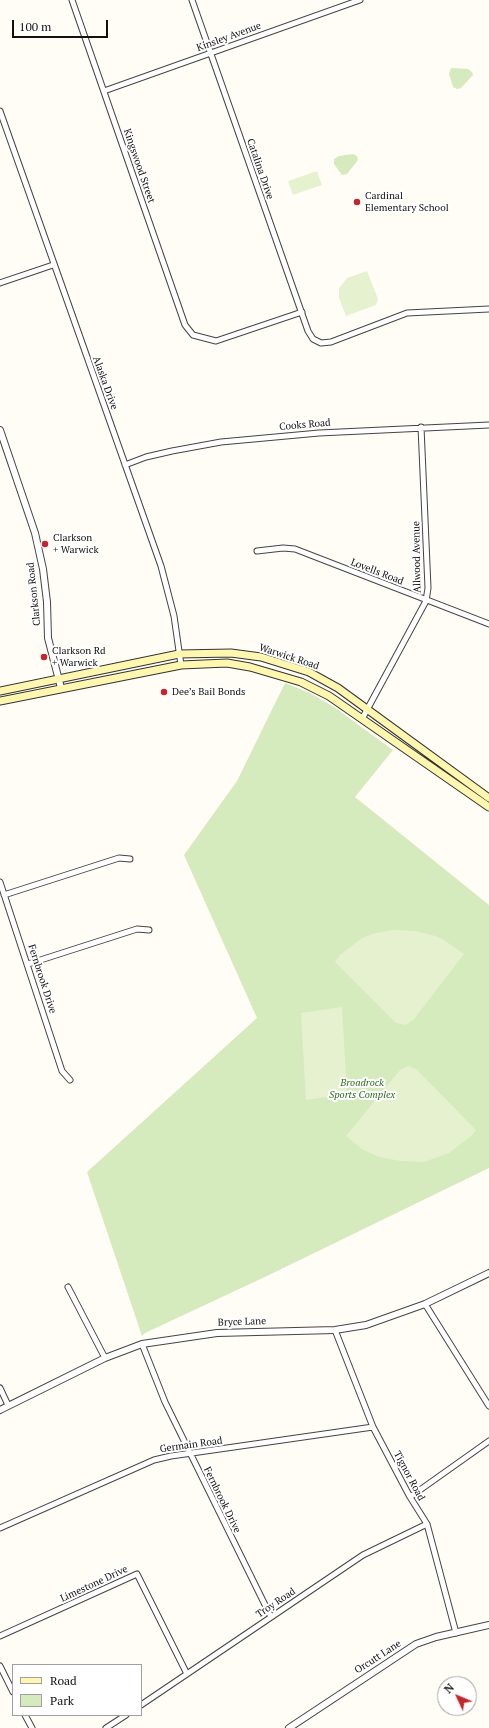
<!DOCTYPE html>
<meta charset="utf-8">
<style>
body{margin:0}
#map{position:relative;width:489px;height:1728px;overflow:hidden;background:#fffdf5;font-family:"PT Serif",serif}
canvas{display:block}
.legend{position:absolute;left:12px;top:1664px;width:130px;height:52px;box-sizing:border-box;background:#fff;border:1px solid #a0a0a0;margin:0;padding:5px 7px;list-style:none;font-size:12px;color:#111}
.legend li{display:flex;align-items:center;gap:8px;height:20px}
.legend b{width:20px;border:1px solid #a0a0a0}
.north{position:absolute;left:437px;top:1676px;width:40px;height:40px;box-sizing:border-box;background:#fff;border:1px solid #a0a0a0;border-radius:50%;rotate:314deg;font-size:11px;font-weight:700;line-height:16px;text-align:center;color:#111}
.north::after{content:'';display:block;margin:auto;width:14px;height:18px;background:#c4262e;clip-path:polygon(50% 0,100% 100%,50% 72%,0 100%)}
.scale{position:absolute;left:12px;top:20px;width:96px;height:18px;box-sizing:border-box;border:2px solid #111;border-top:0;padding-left:5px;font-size:12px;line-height:14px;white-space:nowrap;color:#111;-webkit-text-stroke:3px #fff;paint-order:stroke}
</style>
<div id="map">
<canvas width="489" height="1728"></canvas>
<ul class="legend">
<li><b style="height:5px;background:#fff6b0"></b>Road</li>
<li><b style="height:11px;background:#d5ebbd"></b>Park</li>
</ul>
<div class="north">N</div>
<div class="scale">100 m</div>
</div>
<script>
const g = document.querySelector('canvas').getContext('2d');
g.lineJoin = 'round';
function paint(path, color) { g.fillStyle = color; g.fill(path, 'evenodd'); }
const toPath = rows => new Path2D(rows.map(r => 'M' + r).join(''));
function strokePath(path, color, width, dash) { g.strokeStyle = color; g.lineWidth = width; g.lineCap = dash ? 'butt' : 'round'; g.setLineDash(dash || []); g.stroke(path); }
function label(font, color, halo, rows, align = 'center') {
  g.font = font + ' "PT Serif",serif'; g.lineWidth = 4; g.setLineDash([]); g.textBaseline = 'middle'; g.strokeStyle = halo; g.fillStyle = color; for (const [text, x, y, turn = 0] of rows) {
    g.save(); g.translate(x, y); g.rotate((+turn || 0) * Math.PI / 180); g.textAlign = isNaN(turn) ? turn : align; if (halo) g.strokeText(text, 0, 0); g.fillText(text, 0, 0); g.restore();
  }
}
paint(toPath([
 [451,68,468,69,472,72,473,75,461,88,457,89,453,87,449,74],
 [353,154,357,156,358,160,347,174,342,175,334,164,334,159,339,156],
 [285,683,310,693,334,707,393,750,355,797,489,905,489,1168,269,1275,145,1333,142,1336,87,1172,257,1018,184,855,237,781]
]), '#d5ebbd');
paint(toPath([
 [317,171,322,185,293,195,288,181],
 [367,271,378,299,376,305,346,316,339,298,339,288,347,278],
 [393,930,415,931,435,936,444,940,464,954,414,1019,406,1025,396,1023,335,962,340,955,362,938,376,933],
 [342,1007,347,1094,306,1100,301,1013],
 [409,1066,416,1069,476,1130,471,1136,449,1153,424,1162,401,1161,379,1157,362,1149,346,1136,400,1070]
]), '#e6f2cf');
const minor = toPath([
 [72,0,185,325,193,335,216,341,302,312],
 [192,0,308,331,313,339,321,343,331,342,407,313,489,309],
 [104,91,360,0],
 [0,111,161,566,174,616,181,665],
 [0,283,53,265],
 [125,465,146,457,172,451,221,442,319,433,489,425],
 [257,551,283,548,295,549,489,624],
 [362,719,426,601,428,588,421,427],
 [0,882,62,1071,70,1080],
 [4,895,119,858,130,859],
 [28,964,137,929,149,930],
 [68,1287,105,1358],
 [425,1304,489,1406],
 [335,1330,373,1427,410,1497,427,1524,456,1633],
 [142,1344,165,1402,271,1617],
 [0,1388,8,1405],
 [410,1497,489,1441],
 [0,1528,154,1460,171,1456,373,1427],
 [0,1636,137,1574,187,1674],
 [0,1666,13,1692],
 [141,1705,363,1555,427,1524],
 [25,1715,32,1728],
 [106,1728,126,1715]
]);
const tertiary = toPath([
 [0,430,35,533,43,569,47,602,48,638,61,688],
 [0,1410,105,1358,142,1344,217,1333,335,1330,366,1325,425,1304,489,1273],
 [289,1728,416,1644,436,1637,489,1625]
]);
const secondary = toPath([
 [0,691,179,654,231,653,261,657,309,672,338,688,489,798],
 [0,701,181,665,227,663,250,667,301,682,329,696,489,807]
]);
strokePath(minor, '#444', 7);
strokePath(tertiary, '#444', 8);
strokePath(secondary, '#333', 9);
strokePath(minor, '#fff', 5);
strokePath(tertiary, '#fff', 6);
strokePath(secondary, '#fff6b0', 7);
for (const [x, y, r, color] of [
 [357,202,4,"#c4262e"],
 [45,544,4,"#c4262e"],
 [44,657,4,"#c4262e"],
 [164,692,4,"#c4262e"]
]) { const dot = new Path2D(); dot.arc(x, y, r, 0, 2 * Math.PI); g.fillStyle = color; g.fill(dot); strokePath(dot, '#fff', 1.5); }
label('10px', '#111', '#fff', [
 ["Kinsley Avenue",229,37,-20],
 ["Kingswood Street",139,166,71],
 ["Catalina Drive",260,169,71],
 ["Alaska Drive",105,383,70],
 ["Cooks Road",305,425,-5],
 ["Allwood Avenue",417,557,-91],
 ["Lovells Road",377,572,21],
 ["Clarkson Road",34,594,-96],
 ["Warwick Road",289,657,18],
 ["Fernbrook Drive",42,979,72],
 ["Bryce Lane",242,1322,-2],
 ["Germain Road",191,1445,-8],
 ["Tignor Road",409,1476,62],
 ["Fernbrook Drive",222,1500,64],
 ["Limestone Drive",94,1584,-25],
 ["Troy Road",276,1603,-34],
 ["Orcutt Lane",378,1657,-33]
]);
label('10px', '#111', '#fff', [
 ["Cardinal",365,196],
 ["Elementary School",365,208],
 ["Clarkson",53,538],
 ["+ Warwick",53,550],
 ["Clarkson Rd",52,651],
 ["+ Warwick",52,663],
 ["Dee’s Bail Bonds",172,692]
], 'left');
label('italic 10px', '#2f6b1f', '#fff', [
 ["Broadrock",362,1083],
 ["Sports Complex",362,1095]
]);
</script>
